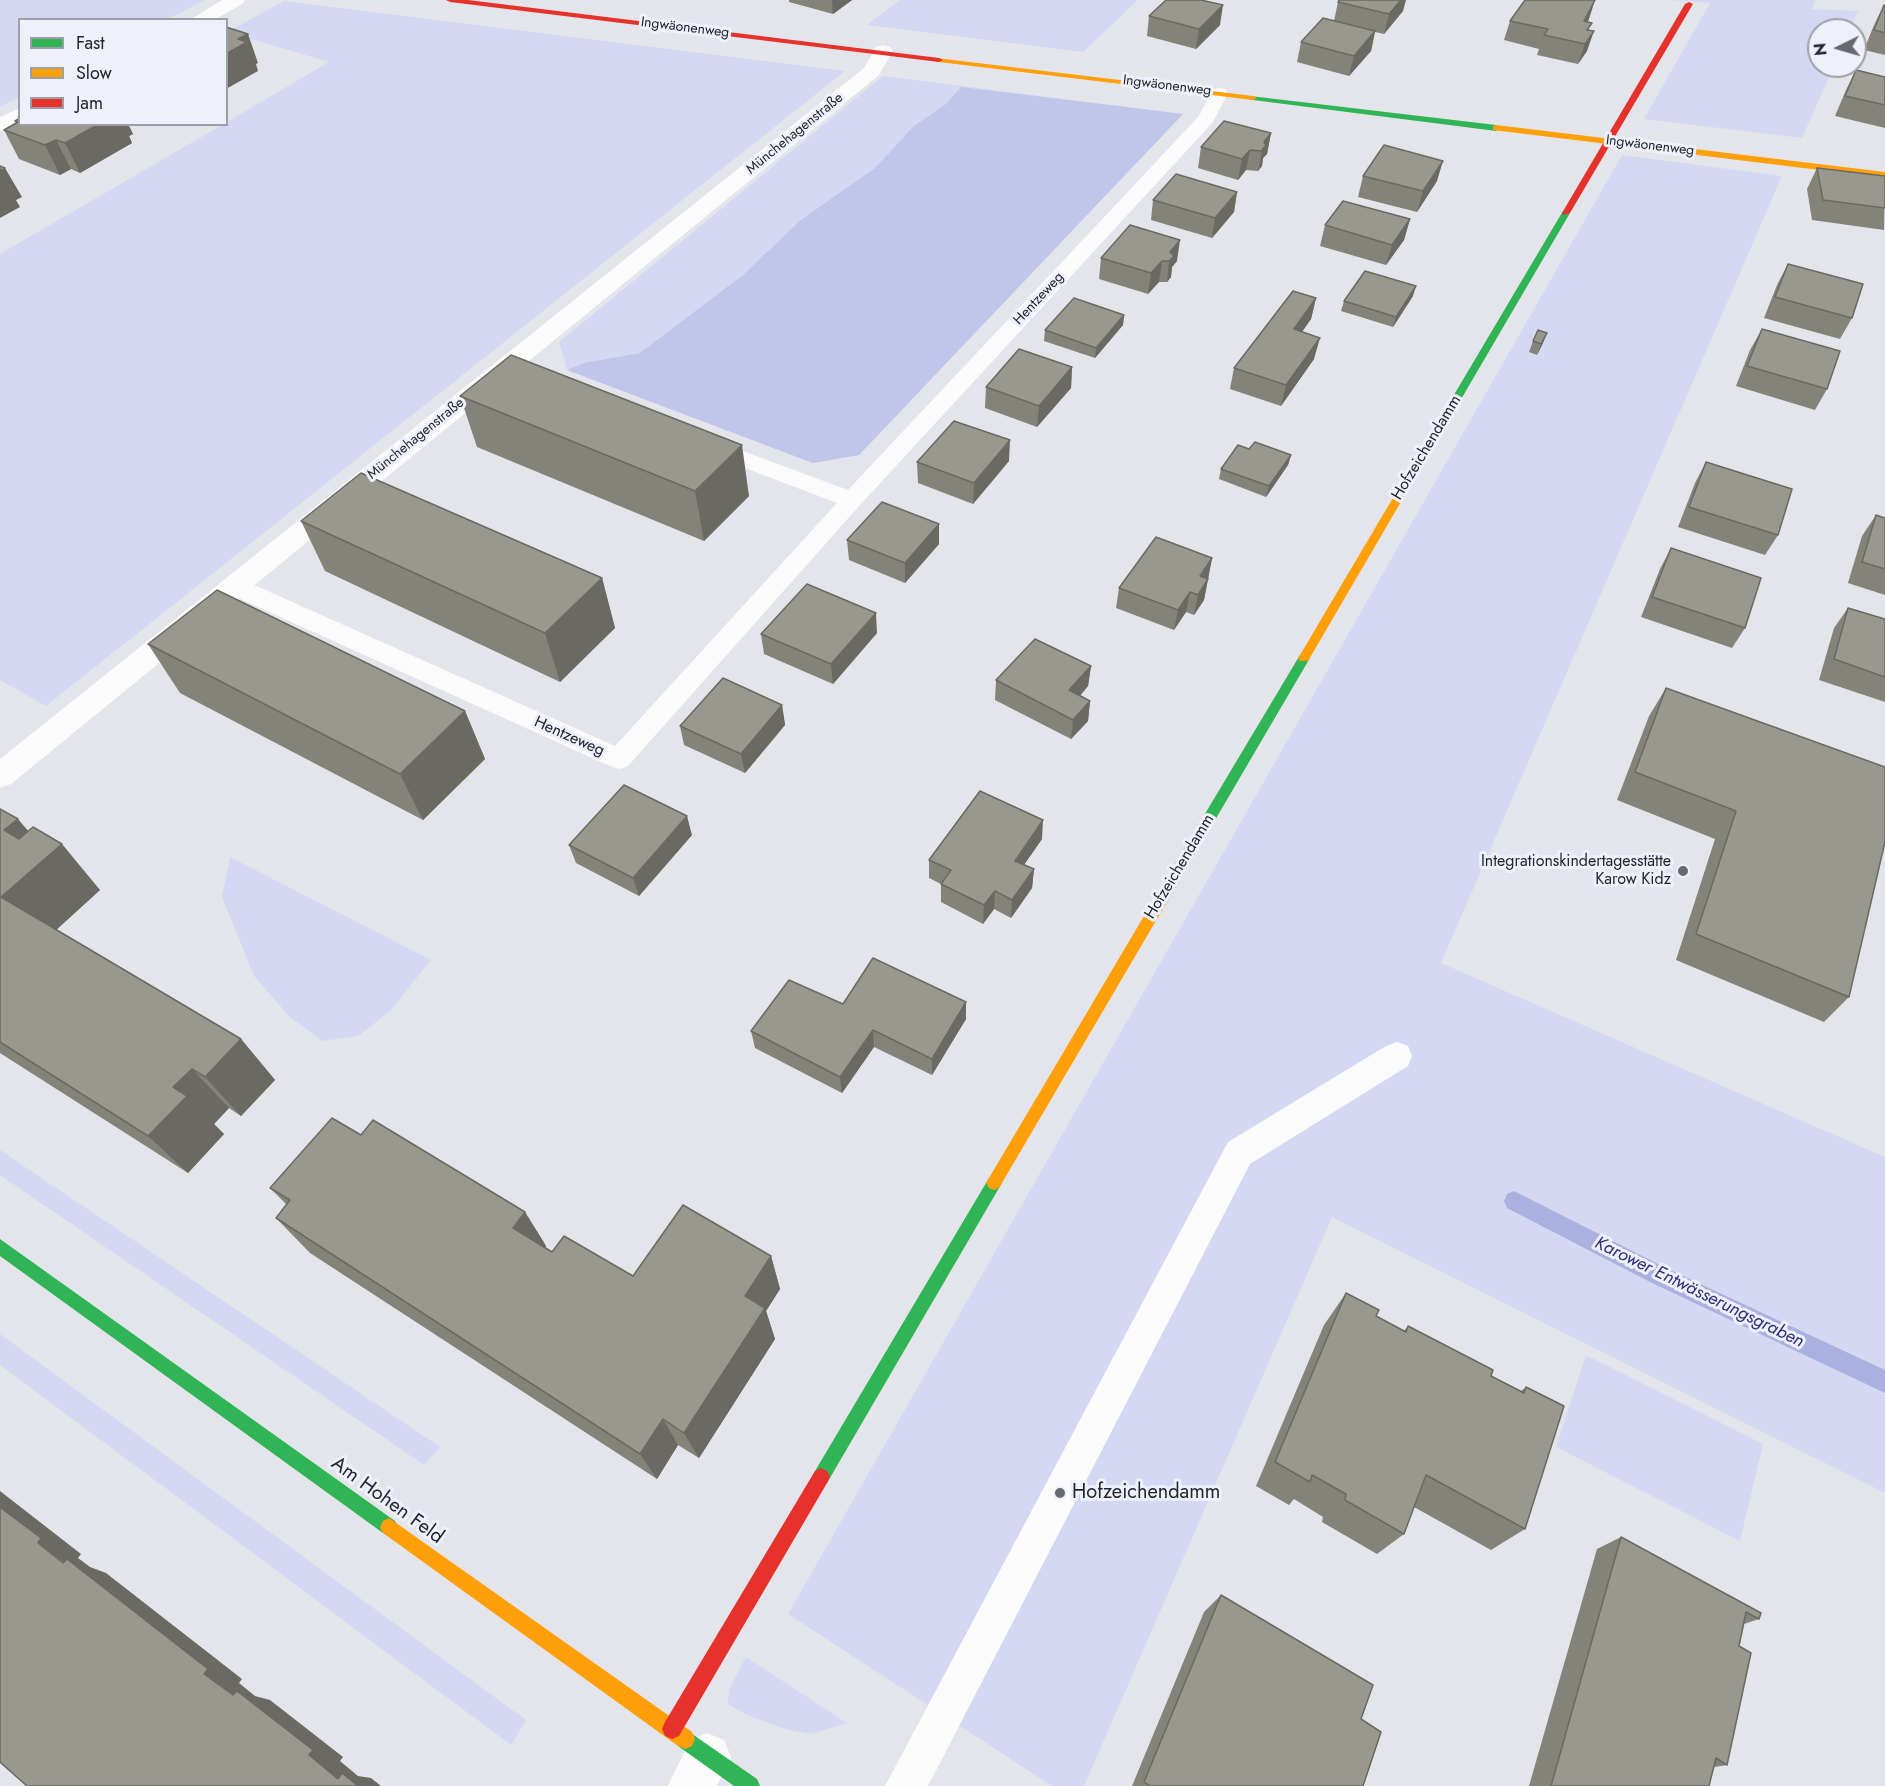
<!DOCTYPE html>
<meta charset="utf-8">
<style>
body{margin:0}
#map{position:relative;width:1885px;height:1786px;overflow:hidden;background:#e4e5eb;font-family:Jost,sans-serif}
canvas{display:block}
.legend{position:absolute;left:18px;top:18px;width:210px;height:108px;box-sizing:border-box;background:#eef0fb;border:2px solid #9d9fa7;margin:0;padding:8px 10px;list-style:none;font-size:18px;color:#242529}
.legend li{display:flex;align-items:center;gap:12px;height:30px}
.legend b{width:30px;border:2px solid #9d9fa7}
.north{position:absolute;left:1807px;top:18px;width:60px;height:60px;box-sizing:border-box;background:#eef0fb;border:2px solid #9d9fa7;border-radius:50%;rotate:265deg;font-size:16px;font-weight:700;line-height:24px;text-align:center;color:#242529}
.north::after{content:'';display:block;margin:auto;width:21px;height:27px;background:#67686d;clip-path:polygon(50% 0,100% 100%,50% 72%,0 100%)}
</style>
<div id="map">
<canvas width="1885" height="1786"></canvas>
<ul class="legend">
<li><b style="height:8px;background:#30b455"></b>Fast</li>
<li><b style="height:8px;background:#ff9f0a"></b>Slow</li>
<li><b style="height:8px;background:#e5322d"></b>Jam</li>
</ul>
<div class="north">N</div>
</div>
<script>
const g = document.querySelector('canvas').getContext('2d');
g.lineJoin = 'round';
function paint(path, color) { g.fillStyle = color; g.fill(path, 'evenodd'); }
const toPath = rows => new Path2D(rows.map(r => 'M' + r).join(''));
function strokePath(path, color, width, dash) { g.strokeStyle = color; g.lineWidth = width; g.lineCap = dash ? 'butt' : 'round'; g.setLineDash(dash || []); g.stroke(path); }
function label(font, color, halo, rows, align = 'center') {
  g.font = font + ' Jost,sans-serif'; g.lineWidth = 6; g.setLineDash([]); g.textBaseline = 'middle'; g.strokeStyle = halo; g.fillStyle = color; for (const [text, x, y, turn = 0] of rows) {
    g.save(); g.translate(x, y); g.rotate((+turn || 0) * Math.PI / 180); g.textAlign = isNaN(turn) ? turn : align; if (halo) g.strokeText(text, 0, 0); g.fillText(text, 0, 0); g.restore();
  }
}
paint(toPath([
 [0,0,205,0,168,19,20,20,19,97,0,107],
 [900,0,1138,0,1083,52,867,25],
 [1670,0,1815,0,1812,9,1858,11,1850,30,1819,30,1819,66,1834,66,1802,138,1644,119,1710,3],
 [284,1,845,71,46,706,0,680,0,254,222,125,226,124,227,122,329,62,227,32],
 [883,76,1183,114,859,455,813,463,567,370,559,342],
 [1622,155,1782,176,1441,963,1885,1157,1885,1493,1332,1217,1084,1786,1052,1786,788,1614],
 [230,857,431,960,390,1011,358,1036,322,1041,290,1017,254,976,222,897],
 [0,1150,440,1447,424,1465,0,1175],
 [0,1334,526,1720,511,1745,0,1365],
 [1586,1355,1763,1444,1740,1541,1556,1447],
 [746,1657,847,1723,811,1734,784,1729,745,1714,728,1704,729,1690]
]), '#d4d8f3');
paint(toPath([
 [961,87,1183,114,859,455,813,463,567,370,584,363,640,353,743,275,801,220,875,168,914,126,946,104]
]), '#c0c6ea');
paint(toPath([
 [1514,1191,1668,1269,1885,1370,1885,1393,1652,1283,1507,1208,1504,1201,1507,1194,1514,1191]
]), '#abb1de');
paint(toPath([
 [1219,88,1225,89,1228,93,1213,122,860,505,628,766,619,769,610,766,225,592,222,586,225,580,234,578,243,580,615,746,837,503,700,451,697,446,700,441,708,439,716,441,848,490,1199,116,1213,89,1219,88],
 [1397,1042,1408,1046,1412,1056,1408,1066,1250,1164,928,1786,885,1786,1228,1142,1386,1046,1397,1042]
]), '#fbfbfc');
paint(toPath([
 [222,0,245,0,242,4,214,20,190,20,222,0],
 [883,45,890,47,893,51,879,75,11,784,0,788,0,759,864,68,876,47,883,45],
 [20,108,20,123,0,131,0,117,20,108],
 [707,1733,724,1740,731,1757,717,1786,668,1786,690,1740,707,1733]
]), '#fbfbfc');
paint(toPath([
 [1250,96,1496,125,1500,128,1496,131,1253,100,1250,100,1250,96],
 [1563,211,1570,213,1436,442,1435,444,1427,444,1426,442,1563,211],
 [1304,654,1310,658,1167,902,1157,902,1155,898,1157,894,1300,655,1304,654],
 [994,1176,999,1178,1002,1183,999,1188,827,1483,821,1486,815,1483,812,1477,815,1471,989,1178,994,1176],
 [0,1239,395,1521,398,1527,395,1533,389,1536,383,1533,0,1256,0,1239],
 [685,1729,757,1779,760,1786,734,1786,678,1746,675,1739,678,1732,685,1729]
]), '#30b455');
paint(toPath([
 [936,58,1253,96,1257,98,1253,100,939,62,936,62,936,58],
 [1496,125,1885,172,1885,178,1493,130,1493,126,1496,125],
 [1431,439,1436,442,1308,661,1300,661,1298,658,1300,655,1426,442,1431,439],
 [1162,892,1167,894,1169,898,1167,902,999,1188,994,1190,989,1188,986,1183,989,1178,1157,894,1162,892],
 [389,1518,692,1732,695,1739,692,1746,685,1749,678,1746,383,1533,380,1527,383,1521,389,1518]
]), '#ff9f0a');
paint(toPath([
 [446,0,468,0,939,58,943,60,939,62,450,2,446,0],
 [1689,2,1693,4,1570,213,1563,215,1562,213,1685,4,1689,2],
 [821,1468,827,1471,830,1477,827,1483,679,1736,672,1739,665,1736,662,1729,665,1722,815,1471,821,1468]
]), '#e5322d');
paint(toPath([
 [789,0,852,0,833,14,789,2],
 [1338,2,1403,11,1384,34,1375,32,1371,51,1349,76,1297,62,1301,42,1334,21],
 [1884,5,1885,6,1885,55,1864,50,1874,25],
 [1149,16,1220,25,1196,49,1147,36],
 [1589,19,1587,21,1589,30,1587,51,1578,64,1537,55,1539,49,1504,40,1510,21],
 [1856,70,1885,77,1885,128,1835,116,1846,90],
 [20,118,20,124,128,124,133,134,129,136,132,143,80,173,71,169,60,175,19,159,4,130,16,123,15,121],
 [1271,133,1267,154,1263,158,1262,166,1258,171,1246,170,1238,180,1198,168,1201,147],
 [1817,168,1885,176,1884,230,1812,220,1807,189],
 [1363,176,1437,181,1417,212,1358,197],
 [1237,192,1234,212,1212,238,1151,220,1153,200],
 [1410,219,1404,240,1386,265,1320,246,1325,225],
 [1101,258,1177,261,1172,267,1171,277,1167,282,1159,282,1148,294,1099,279],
 [1788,264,1852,318,1840,339,1764,318,1777,285],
 [1413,296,1393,327,1341,311,1344,301],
 [1316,298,1311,319,1302,332,1314,359,1281,406,1230,389,1234,368],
 [1124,315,1123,325,1095,358,1044,341,1045,330],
 [1762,329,1827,389,1815,410,1736,386,1750,350],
 [1533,341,1543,343,1537,355,1529,352],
 [1072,367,1071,388,1037,427,985,408,986,387],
 [460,396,749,496,704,541,477,447],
 [1249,449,1291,455,1288,465,1266,497,1219,479,1221,469],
 [1009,461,973,504,918,483,917,462],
 [1706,462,1778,535,1765,555,1678,527,1695,483],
 [1876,515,1885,518,1885,595,1848,583,1862,536],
 [301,521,602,578,615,628,560,682,325,571],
 [847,540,939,544,905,583,849,560],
 [1671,548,1745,628,1732,648,1641,617,1660,569],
 [1212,558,1204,600,1194,615,1186,612,1174,630,1116,608,1119,588],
 [1848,608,1885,619,1885,702,1819,680,1834,628],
 [877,633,833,684,764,654,761,634],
 [148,644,465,711,485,759,423,820,180,693],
 [1091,666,1088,686,1080,696,1090,701,1088,721,1071,739,995,700,996,680],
 [1666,688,1849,997,1824,1022,1676,960,1715,839,1617,800,1649,716],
 [782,705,785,725,745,773,684,745,680,726],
 [0,809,100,890,56,930,241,1039,275,1080,241,1116,229,1108,214,1124,224,1134,188,1173,0,1053],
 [692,835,639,896,576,863,569,845],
 [1042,839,1024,865,1034,869,1032,888,1011,918,994,909,983,924,941,902,941,884,929,878,929,860],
 [966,1002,966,1019,932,1075,874,1047,842,1093,755,1048,751,1031,843,1004],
 [361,1135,525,1212,546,1246,545,1248,552,1252,633,1276,771,1256,780,1289,766,1311,775,1339,699,1458,678,1445,657,1479,310,1253,276,1218,287,1205,270,1188],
 [1346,1293,1376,1316,1404,1331,1408,1326,1491,1376,1521,1391,1526,1387,1525,1529,1491,1550,1414,1507,1404,1534,1377,1554,1322,1522,1323,1517,1294,1499,1289,1505,1256,1486,1324,1325],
 [1621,1537,1759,1619,1744,1624,1739,1646,1727,1765,1714,1767,1709,1786,1529,1786,1597,1549],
 [1221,1595,1361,1719,1363,1786,1132,1786,1204,1612]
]), '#83837a');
paint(toPath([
 [832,0,852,0,833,14],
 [1401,0,1406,0,1403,11,1384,34,1389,14],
 [1595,0,1589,19,1578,40,1584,21],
 [1223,5,1220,25,1196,49,1199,29],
 [1375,31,1371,51,1349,76,1354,56],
 [1594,31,1587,51,1578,64,1585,44],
 [248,34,258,63,256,64,258,71,226,89,226,54,238,39],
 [99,124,128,124,133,134,129,136,132,143,80,173,65,143],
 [1271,133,1267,154,1263,158,1262,166,1258,171,1264,142],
 [56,140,71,169,60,175,45,145],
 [1250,150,1246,170,1238,180,1242,159],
 [1443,161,1437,181,1417,212,1423,191],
 [5,168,22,197,16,200,20,207,0,218,0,171],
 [1237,192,1234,212,1212,238,1215,218],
 [1410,219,1404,240,1386,265,1392,245],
 [1180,240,1177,261,1172,267,1171,277,1167,282,1169,261,1170,252],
 [1162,261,1159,282,1148,294,1151,273],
 [1416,286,1413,296,1393,327,1396,317],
 [1316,298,1311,319,1289,350,1294,329],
 [1124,315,1123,325,1095,358,1096,348],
 [1547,333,1543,343,1537,355,1541,344],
 [1320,338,1314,359,1281,406,1286,385],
 [1072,367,1071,388,1037,427,1039,406],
 [1010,440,1009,461,973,504,974,483],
 [742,445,749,496,704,541,695,491],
 [1291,455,1288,465,1266,497,1269,486],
 [939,524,939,544,905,583,905,563],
 [1212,558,1204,600,1194,615,1198,595,1200,576],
 [602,578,615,628,560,682,545,633],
 [1190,592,1186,612,1174,630,1178,610],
 [876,613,877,633,833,684,831,664],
 [1091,666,1088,686,1067,710,1069,690],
 [1090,701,1088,721,1071,739,1073,720],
 [782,705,785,725,745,773,741,754],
 [465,711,485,759,423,820,400,774],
 [687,816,692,835,639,896,633,878],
 [18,819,49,855,62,844,100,890,44,941,1,897,4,830],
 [1043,820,1042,839,1014,879,1015,861],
 [1034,869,1032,888,1011,918,1012,900],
 [995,891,994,909,983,924,984,905],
 [966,1002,966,1019,932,1075,932,1059],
 [873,1030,874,1047,842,1093,840,1077],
 [241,1039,275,1080,241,1116,205,1077],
 [192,1069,229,1108,214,1124,224,1134,188,1173,148,1136,173,1087],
 [525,1212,546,1246,535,1262,513,1228],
 [771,1256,780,1289,766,1311,775,1339,699,1458,684,1433,745,1296],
 [663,1419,678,1445,657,1479,640,1454],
 [0,1491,81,1554,78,1558,90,1567,106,1573,242,1679,239,1683,255,1696,270,1700,343,1757,340,1761,358,1776,371,1778,381,1786,358,1786,338,1779,233,1695,204,1674,38,1543,0,1507]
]), '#6a6a63');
const building = toPath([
 [1166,0,1201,0,1223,5,1199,29,1149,16,1166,0],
 [1339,0,1401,0,1389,14,1338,2,1339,0],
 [1525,0,1595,0,1584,21,1592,23,1587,30,1594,31,1585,44,1544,35,1548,29,1510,21,1525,0],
 [1884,5,1885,6,1885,33,1874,30,1884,5],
 [1323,18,1375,31,1354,56,1301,42,1323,18],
 [226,27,248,34,238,39,247,42,226,54,226,27],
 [1856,70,1885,77,1885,105,1845,96,1856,70],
 [20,118,20,124,99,124,65,143,56,140,45,145,4,130,18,122,15,121,20,118],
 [1224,121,1271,133,1264,142,1266,145,1261,151,1250,150,1242,159,1201,147,1224,121],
 [1384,145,1443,161,1423,191,1363,176,1384,145],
 [0,166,5,168,0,171,0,166],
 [1817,168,1885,176,1885,208,1823,200,1817,168],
 [1176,174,1237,192,1215,218,1153,200,1176,174],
 [1343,201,1410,219,1392,245,1325,225,1343,201],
 [1130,225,1180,240,1170,252,1174,256,1169,261,1162,261,1151,273,1101,258,1130,225],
 [1788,264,1863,284,1852,318,1775,297,1788,264],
 [1365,271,1416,286,1396,317,1344,301,1365,271],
 [1293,291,1316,298,1294,329,1320,338,1286,385,1234,368,1293,291],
 [1074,298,1124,315,1096,348,1045,330,1074,298],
 [1762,329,1840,351,1827,389,1747,366,1762,329],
 [1538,330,1547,333,1541,344,1533,341,1538,330],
 [1019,349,1072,367,1039,406,986,387,1019,349],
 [511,355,742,445,695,491,460,396,511,355],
 [954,421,1010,440,974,483,917,462,954,421],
 [1255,442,1291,455,1269,486,1221,469,1238,445,1249,449,1255,442],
 [1706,462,1792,489,1778,535,1689,507,1706,462],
 [361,473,602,578,545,633,301,521,361,473],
 [882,502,939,524,905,563,847,540,882,502],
 [1876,515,1885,518,1885,569,1862,562,1876,515],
 [1156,537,1212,558,1200,576,1208,579,1198,595,1190,592,1178,610,1119,588,1156,537],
 [1671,548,1761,578,1745,628,1652,597,1671,548],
 [807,584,876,613,831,664,761,634,807,584],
 [217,590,465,711,400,774,148,644,217,590],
 [1848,608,1885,619,1885,677,1834,659,1848,608],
 [1035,639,1091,666,1069,690,1090,701,1073,720,996,680,1035,639],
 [723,678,782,705,741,754,680,726,723,678],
 [1666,688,1885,767,1885,842,1849,997,1696,934,1736,811,1635,772,1666,688],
 [624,785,687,816,633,878,569,845,624,785],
 [980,791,1043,820,1015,861,1034,869,1012,900,995,891,984,905,941,884,951,870,929,860,980,791],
 [0,809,18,819,4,830,19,839,33,827,62,844,1,897,241,1039,205,1077,192,1069,173,1087,187,1096,148,1136,0,1042,0,809],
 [873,958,966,1002,932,1059,873,1030,840,1077,751,1031,789,980,843,1004,873,958],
 [332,1118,361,1135,373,1120,525,1212,513,1228,552,1252,564,1236,633,1276,683,1205,771,1256,745,1296,765,1308,684,1433,663,1419,640,1454,276,1218,290,1200,270,1188,332,1118],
 [1346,1293,1379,1310,1376,1316,1406,1332,1408,1326,1493,1370,1491,1376,1524,1393,1526,1387,1564,1406,1525,1529,1426,1475,1404,1534,1345,1500,1346,1494,1312,1475,1310,1482,1275,1462,1346,1293],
 [0,1507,41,1538,38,1543,63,1563,67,1559,208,1669,204,1674,233,1695,237,1691,313,1750,309,1755,338,1779,342,1773,358,1786,27,1786,0,1762,0,1507],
 [1621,1537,1761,1613,1759,1619,1746,1612,1739,1646,1751,1653,1727,1765,1716,1758,1709,1786,1551,1786,1621,1537],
 [1221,1595,1373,1685,1361,1719,1381,1732,1363,1786,1150,1786,1144,1782,1221,1595]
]);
paint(building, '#98988e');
strokePath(building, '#6a6a63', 1.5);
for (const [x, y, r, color] of [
 [1683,871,6,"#67686d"],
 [1060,1493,6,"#67686d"]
]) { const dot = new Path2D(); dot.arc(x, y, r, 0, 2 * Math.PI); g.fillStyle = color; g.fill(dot); strokePath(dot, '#eef0fb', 2); }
label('14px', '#242529', '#eef0fb', [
 ["Ingwäonenweg",685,28,7],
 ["Ingwäonenweg",1167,86,7],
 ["Münchehagenstraße",795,134,-39],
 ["Ingwäonenweg",1650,146,7],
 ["Hentzeweg",1039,299,-47],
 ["Münchehagenstraße",416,439,-39]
]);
label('16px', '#242529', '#eef0fb', [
 ["Hofzeichendamm",1427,448,-59],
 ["Hentzeweg",569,737,24],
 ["Hofzeichendamm",1180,867,-59]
]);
label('16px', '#242529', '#eef0fb', [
 ["Integrationskindertagesstätte",1671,862],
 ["Karow Kidz",1671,880]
], 'right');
label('italic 18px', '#2e2f77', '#eef0fb', [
 ["Karower Entwässerungsgraben",1699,1293,26]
]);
label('20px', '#242529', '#eef0fb', [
 ["Hofzeichendamm",1072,1493]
], 'left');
label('20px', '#242529', '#eef0fb', [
 ["Am Hohen Feld",387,1501,36]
]);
</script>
